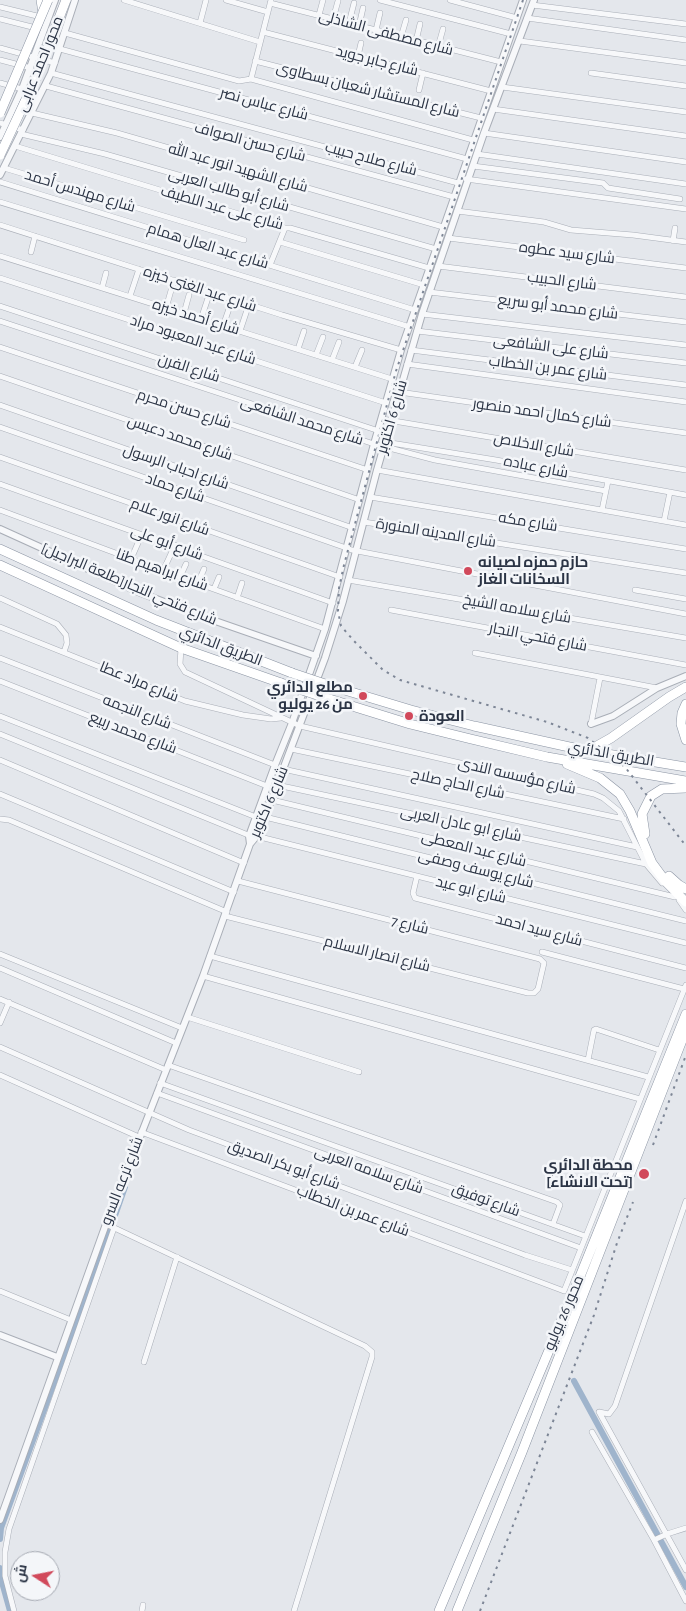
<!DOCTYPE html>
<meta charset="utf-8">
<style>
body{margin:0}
#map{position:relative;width:686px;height:1611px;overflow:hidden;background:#e4e7ec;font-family:"Alegreya Sans",Cairo,sans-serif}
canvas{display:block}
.north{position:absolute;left:10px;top:1551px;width:50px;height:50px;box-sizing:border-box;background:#f4f6f9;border:1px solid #a4a8b1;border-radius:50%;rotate:281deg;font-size:14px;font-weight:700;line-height:20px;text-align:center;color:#2b3445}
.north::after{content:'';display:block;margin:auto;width:18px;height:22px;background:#d1495b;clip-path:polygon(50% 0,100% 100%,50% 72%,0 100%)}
</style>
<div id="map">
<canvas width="686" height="1611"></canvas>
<div class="north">ش</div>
</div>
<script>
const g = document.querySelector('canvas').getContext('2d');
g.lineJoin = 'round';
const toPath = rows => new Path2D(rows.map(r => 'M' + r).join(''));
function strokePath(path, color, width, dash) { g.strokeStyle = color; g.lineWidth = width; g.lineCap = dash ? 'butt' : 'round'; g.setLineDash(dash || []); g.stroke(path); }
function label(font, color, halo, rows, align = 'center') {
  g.font = font + ' "Alegreya Sans",Cairo,sans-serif'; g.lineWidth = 5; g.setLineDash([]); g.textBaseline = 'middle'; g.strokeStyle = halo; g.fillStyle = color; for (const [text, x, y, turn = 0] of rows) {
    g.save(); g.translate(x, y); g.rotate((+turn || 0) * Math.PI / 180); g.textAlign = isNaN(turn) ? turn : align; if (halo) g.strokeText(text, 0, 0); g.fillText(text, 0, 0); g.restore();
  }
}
strokePath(toPath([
 [112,1224,125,1187],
 [574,1381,686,1587],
 [0,1539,1,1528,109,1232],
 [0,1568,3,1586,10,1611]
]), '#9fb4cc', 6);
const minor = toPath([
 [124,0,260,42],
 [226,0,268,12],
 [380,0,511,34],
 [450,0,517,18],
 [270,3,501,62],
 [532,5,686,24],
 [0,7,41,17],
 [319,15,323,0],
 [527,18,686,40],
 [0,19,36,28],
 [333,19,338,1],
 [200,23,206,0],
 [349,23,354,3],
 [359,26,363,8],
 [376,30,380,13],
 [263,32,491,91],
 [65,33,239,81,251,79],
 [401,37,406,20],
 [416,41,420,24],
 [520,41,686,63],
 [438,47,443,29],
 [0,48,55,63],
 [60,49,467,159],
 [358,56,361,43],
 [0,60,31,68],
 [255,61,481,118],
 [51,73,458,183],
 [591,73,686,86],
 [251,79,473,140],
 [251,79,271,0],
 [0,83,22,89],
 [46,86,454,197],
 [502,87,686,112],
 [419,90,423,73],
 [493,109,686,136],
 [32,113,117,133,443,227],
 [0,123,23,130],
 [484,133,686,162],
 [21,134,105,154,436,249],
 [15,146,285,228,290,228,429,268],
 [477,154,686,184],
 [473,166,603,183,608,188,680,199],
 [4,168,244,240],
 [466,179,686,209],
 [0,182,415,310],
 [0,202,410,327],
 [457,211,544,222,571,230,633,235,686,242],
 [0,225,282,315,401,350],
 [448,238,686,268],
 [673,241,675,228],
 [280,242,424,285],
 [31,252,35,236],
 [0,256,392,379],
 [270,265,285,228],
 [438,266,686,297],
 [0,278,386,403],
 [102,288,106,273],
 [429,292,686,322],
 [130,296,139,269],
 [0,306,379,431],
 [166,308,174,280],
 [184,313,189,295],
 [422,314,686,345],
 [201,319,210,292],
 [0,321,374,444,435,460,606,491],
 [223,326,231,303],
 [240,331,249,304],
 [417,331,686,363],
 [0,347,368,470],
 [298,349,304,331],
 [411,350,686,385],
 [316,355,323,337],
 [332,360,339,342],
 [407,364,686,402],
 [355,367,362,350],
 [0,376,360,500],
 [399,392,686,433],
 [0,405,353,528],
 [382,419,686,470],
 [0,427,352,550,686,614],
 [385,442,496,460,686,495],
 [0,457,340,577],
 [377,470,686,525],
 [0,484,333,603],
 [370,497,686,549],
 [0,510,180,577,325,629],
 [602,510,608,481],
 [664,521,670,492],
 [364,522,686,573],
 [131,559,138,543],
 [163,571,175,545],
 [180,577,186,564],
 [348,580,686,638],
 [198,583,204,569],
 [214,589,219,577],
 [635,590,686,599],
 [0,598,57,624,66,635,67,643,64,652],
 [237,598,242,583],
 [391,610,686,665],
 [0,627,185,701,243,715,271,719,281,718],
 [181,648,180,664,185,672,300,726,594,794,603,798,619,811,646,864,662,883],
 [475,653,657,688],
 [0,658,275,765],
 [0,681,267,786],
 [0,716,256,817],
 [591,724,600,678],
 [0,734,253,837],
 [291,749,624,819],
 [0,760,244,863],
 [283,769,637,847],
 [277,785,646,864],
 [0,794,234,892],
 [272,800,675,897],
 [265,817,686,921],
 [0,819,9,820,227,912],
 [256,836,686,943],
 [417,876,413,893,415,898,686,968],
 [679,900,686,910],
 [225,916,528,993,534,993,538,989,544,963,540,959,238,881],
 [542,952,684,989],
 [0,954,182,1028],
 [210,956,648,1077],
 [0,968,176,1043],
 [203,976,640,1099],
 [0,999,166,1070],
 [187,1017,359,1072],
 [0,1023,9,1002],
 [0,1047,189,1130,525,1255,572,1270],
 [588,1060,594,1030,596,1029,659,1050],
 [168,1065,557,1202,560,1205,553,1224],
 [0,1075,139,1137],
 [160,1083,585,1236],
 [157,1093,581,1248],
 [141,1132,564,1291,686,985],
 [106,1224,365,1346,372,1352,372,1357,294,1611],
 [0,1291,71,1320],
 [144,1362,177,1257],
 [599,1412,609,1414,615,1406,686,1201],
 [599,1412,686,1570],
 [592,1432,654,1540,686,1601],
 [654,1540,667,1534,686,1528],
 [14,1611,5,1576,5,1552,9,1529,114,1228],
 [142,1611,143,1605]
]);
const tertiary = toPath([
 [0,137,22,89,55,0],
 [0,175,51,73,75,0],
 [0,529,141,593,198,615,316,656],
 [591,724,613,716,657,688,686,676],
 [250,844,249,836,256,817,275,765,292,723,325,629,374,444,401,350,523,0],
 [0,1335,57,1357],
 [0,1520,106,1224,203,976,250,844,255,838,265,817,325,658,343,601,377,470,422,314,484,133,534,0]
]);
const motorway = toPath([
 [41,0,43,13],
 [0,549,156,620,292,673],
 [0,565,181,648,281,683],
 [328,685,411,710,474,726,583,750,686,767],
 [323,697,410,724,471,739,547,757,686,781],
 [686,704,682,713,681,724,686,740],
 [588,751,611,738,669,697,686,687],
 [567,764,600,778,620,794,630,811,652,863,666,882,686,902],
 [645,834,642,814,651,796,662,789,686,788],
 [669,876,679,885,686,889],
 [439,1611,577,1284,686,1014],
 [457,1611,522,1452,686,1030]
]);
strokePath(minor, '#a9aeb7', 6);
strokePath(tertiary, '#a9aeb7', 8);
strokePath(motorway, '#8b94a3', 10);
strokePath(minor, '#f7f8fa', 5);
strokePath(tertiary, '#f7f8fa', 6);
strokePath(motorway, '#fff', 9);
strokePath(toPath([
 [523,0,396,371,344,565,339,588,338,611,341,626,354,641,383,670,400,680,547,722,588,738,625,767,686,846],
 [653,1145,686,1055],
 [480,1611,594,1315,617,1243,633,1202]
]), '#7d8696', 2, [2.5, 5]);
const motorwayBridge = toPath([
 [0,113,48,0],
 [0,155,35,80,66,0],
 [292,673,328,685],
 [281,683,323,697]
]);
strokePath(motorwayBridge, '#8b94a3', 10, []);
strokePath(motorwayBridge, '#fff', 9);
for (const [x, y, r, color] of [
 [468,571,5,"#d1495b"],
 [363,696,5,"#d1495b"],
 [409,716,5,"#d1495b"],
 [644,1174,6,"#d1495b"]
]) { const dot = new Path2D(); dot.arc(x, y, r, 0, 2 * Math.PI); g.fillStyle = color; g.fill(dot); strokePath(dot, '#f4f6f9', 2); }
label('15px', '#2b3445', '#f4f6f9', [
 ["شارع مصطفى الشاذلى",386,33,15],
 ["شارع جابر جويد",377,61,14],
 ["محور احمد عرابى",40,64,-68],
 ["شارع المستشار شعبان بسطاوى",368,90,14],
 ["شارع عباس نصر",264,104,15],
 ["شارع حسن الصواف",250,142,15],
 ["شارع صلاح حبيب",371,159,15],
 ["شارع الشهيد انور عبد الله",238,168,16],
 ["شارع أبو طالب العربى",229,190,16],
 ["شارع مهندس أحمد",80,191,17],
 ["شارع على عبد اللطيف",222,208,16],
 ["شارع عبد العال همام",208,246,17],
 ["شارع سيد عطوه",567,253,7],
 ["شارع الحبيب",562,281,7],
 ["شارع عبد الغنى خيزه",200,289,18],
 ["شارع محمد أبو سريع",558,307,7],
 ["شارع أحمد خيزه",196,317,17],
 ["شارع عبد المعبود مراد",193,340,18],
 ["شارع على الشافعى",551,347,7],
 ["شارع الفرن",189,368,18],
 ["شارع عمر بن الخطاب",548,368,7],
 ["شارع حسن محرم",184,409,18],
 ["شارع كمال احمد منصور",542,413,8],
 ["شارع 6 اكتوبر",392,417,-74],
 ["شارع محمد الشافعى",302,421,18],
 ["شارع محمد دعبس",180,438,19],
 ["شارع الاخلاص",534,445,10],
 ["شارع احباب الرسول",176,467,19],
 ["شارع عباده",536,467,11],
 ["شارع حماد",175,488,19],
 ["شارع انور علام",170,517,20],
 ["شارع مكه",528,522,9],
 ["شارع المدينه المنورة",436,533,9],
 ["شارع أبو على",167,543,20],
 ["شارع ابراهيم طنا",162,570,20],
 ["شارع فتحي النجار[طلعة البراجيل]",129,584,23],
 ["شارع سلامه الشيخ",517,609,10],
 ["شارع فتحي النجار",538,637,11],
 ["الطريق الدائري",221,646,21],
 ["شارع مراد عطا",139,682,22],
 ["شارع النجمه",137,712,21],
 ["شارع محمد ربيع",133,733,21],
 ["الطريق الدائري",611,754,10],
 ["شارع مؤسسه الندى",517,776,13],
 ["شارع الحاج صلاح",458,784,12],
 ["شارع 6 اكتوبر",269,802,-67],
 ["شارع ابو عادل العربى",461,824,12],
 ["شارع عبد المعطى",474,849,14],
 ["شارع يوسف وصفى",476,869,14],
 ["شارع ابو عيد",471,890,14],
 ["شارع 7",410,925,14],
 ["شارع سيد احمد",539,930,15],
 ["شارع انصار الاسلام",377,954,14],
 ["شارع أبو بكر الصديق",284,1165,20],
 ["شارع سلامه العربى",369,1170,20],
 ["شارع ترعه السرو",122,1181,-69],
 ["شارع توفيق",486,1200,20],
 ["شارع عمر بن الخطاب",353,1211,21],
 ["محور 26 يوليو",564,1313,-67]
]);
label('bold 15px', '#2b3445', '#f4f6f9', [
 ["حازم حمزه لصيانه",478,562],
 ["السخانات الغاز",478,579],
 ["مطلع الدائري",353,687,"right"],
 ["من 26 يوليو",353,704,"right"],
 ["العودة",419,716],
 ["محطة الدائري",633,1165,"right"],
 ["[تحت الانشاء]",633,1182,"right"]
], 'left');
</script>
